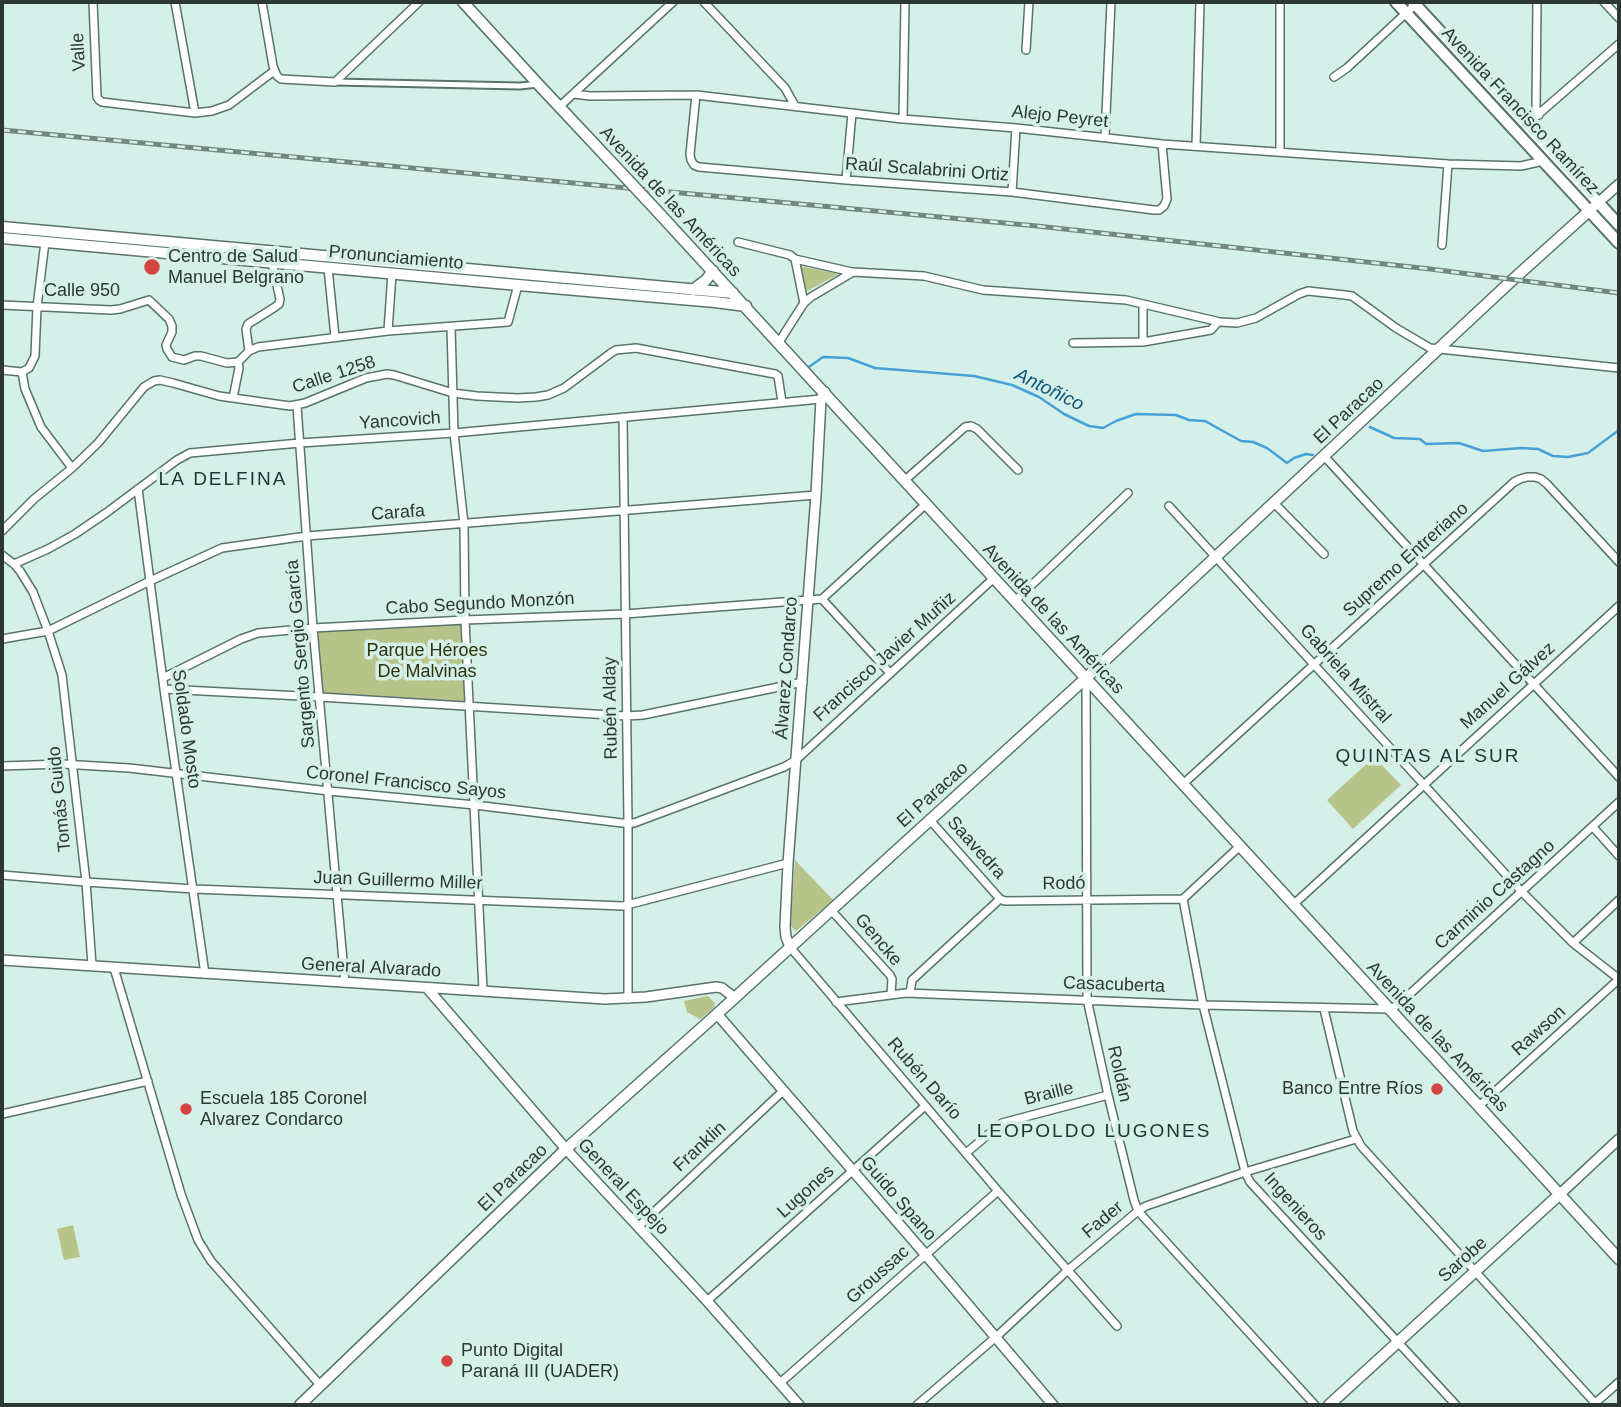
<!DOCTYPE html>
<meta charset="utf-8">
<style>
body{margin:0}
#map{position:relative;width:1621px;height:1407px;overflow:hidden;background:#d4f0e8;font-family:Helvetica,sans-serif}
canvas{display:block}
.frame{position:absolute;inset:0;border:4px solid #2d3835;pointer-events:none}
</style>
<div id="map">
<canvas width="1621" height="1407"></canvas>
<div class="frame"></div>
</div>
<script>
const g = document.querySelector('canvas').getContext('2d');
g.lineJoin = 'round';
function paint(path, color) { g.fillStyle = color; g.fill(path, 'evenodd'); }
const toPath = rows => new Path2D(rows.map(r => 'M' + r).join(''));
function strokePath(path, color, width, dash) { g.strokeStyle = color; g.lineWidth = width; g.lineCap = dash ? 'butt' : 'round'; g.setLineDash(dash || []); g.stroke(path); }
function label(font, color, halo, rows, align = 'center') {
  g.font = font + ' Helvetica,sans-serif'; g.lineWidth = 7; g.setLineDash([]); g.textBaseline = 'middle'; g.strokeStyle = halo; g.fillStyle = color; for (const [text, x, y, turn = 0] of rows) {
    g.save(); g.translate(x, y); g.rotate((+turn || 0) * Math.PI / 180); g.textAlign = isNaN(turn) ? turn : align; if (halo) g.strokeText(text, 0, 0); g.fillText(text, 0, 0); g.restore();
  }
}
paint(toPath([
 [800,266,839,274,807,291],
 [465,620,470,706,320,697,313,628],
 [1374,757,1401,785,1353,829,1327,800],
 [795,860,833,900,796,931,790,925],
 [708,996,715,1003,714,1008,700,1019,687,1012,684,1001],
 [73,1225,80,1257,64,1260,57,1229]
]), '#b8c38a');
strokePath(toPath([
 [806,369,823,357,848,358,875,368,974,376,1012,385,1039,397,1064,414,1089,426,1103,428,1116,421,1136,414,1176,415,1189,420,1205,421,1241,441,1253,442,1267,448,1287,463,1294,458,1306,454,1313,455],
 [1370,427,1394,438,1420,439,1426,444,1459,443,1483,451,1521,448,1538,449,1553,456,1568,457,1588,453,1619,430]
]), '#46a1d8', 2.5);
const pedestrian = toPath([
 [335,82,520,86,538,84]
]);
const minor = toPath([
 [93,2,97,97,99,100,102,102,195,113,212,111,229,105,274,71],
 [175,2,195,113],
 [262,2,273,66,277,76,281,79,335,82,419,2],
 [704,2,785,88,795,106],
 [1537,2,1536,108,1539,115],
 [1604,2,1619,18],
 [1026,50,1029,2],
 [1334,77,1347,68,1418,2],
 [574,94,590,96,696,95,903,119,1016,128,1162,144,1448,164,1521,166,1543,161],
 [696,95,690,154,691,160,694,165,699,167,846,180,1012,192,1154,210,1159,210,1164,206,1167,199,1162,144],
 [559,107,673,2],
 [903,119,905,2],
 [1526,125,1619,44],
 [1105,137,1111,2],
 [1196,146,1200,2],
 [1280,152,1280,2],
 [846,180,852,113],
 [1012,192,1016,128],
 [738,242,790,255,795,259,852,272],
 [1442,245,1448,164],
 [795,259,804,303],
 [328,268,335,337],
 [2,305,111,310,120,309,149,300,169,319,172,326,172,332,166,345,167,349,172,357,184,360,195,356,201,356,227,363,238,362],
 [451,327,454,433,464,524,465,620,483,990],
 [388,331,508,322,518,285],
 [779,342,804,303,811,297,853,272,924,276,983,290,1126,300,1220,322,1237,323,1256,318,1299,294,1308,291,1345,295,1352,296,1396,328,1430,348,1619,368],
 [1143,342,1143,304],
 [1073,343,1143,342,1211,330,1218,322],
 [249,351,246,329,248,324,275,307,279,304,280,299,272,263],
 [2,370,22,372,29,368,35,356,37,307,45,242],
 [22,372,25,389,41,427,72,468],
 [233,398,239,368,238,362,249,351,258,347,388,331,392,273],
 [297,406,313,628,345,983],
 [623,417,628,823,628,999],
 [1324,456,1619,777],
 [904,481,965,427,971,426,977,429,1018,470],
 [138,489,164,689,205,974],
 [1274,503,1324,554],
 [1169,506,1521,891,1573,943,1619,979,1479,1106],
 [2,531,34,499,72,468,98,443,144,387,154,381,160,380,173,383,219,396,290,406,305,403,366,378,387,374,394,375,453,393,477,396,518,398,536,397,548,395,564,388,611,353,616,350,636,348,775,374,778,376,782,402],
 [2,555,14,564,20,571,33,592,48,631,62,675,86,882,92,965],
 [14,564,48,549,75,534,106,513,177,460,190,453,300,443,454,433,821,399],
 [822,599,926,504],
 [1015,601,1128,493],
 [2,639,48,631,150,581,222,548,307,536,816,495],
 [163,678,241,639,258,633,313,628,465,620,625,614,822,599,890,673],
 [1086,678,1087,999,1108,1095,1134,1200,1138,1211,1315,1405],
 [164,689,320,697,626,716,643,715,803,682],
 [2,766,62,764,129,768,329,791,475,805,622,823,634,823,784,767,796,760,994,578],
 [1183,784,1514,482,1520,479,1527,477,1535,477,1541,479,1547,484,1619,562],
 [929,819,1000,899],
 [1593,827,1619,856],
 [2,875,86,882,194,889,623,906,788,863],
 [1000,899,1005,901,1183,899,1240,846],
 [1183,899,1203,1005,1245,1172,1250,1182,1456,1405],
 [1294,904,1619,606],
 [831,910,890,975,892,979,891,994],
 [1573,943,1619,900],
 [790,947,998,1191,1117,1326],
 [114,968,181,1194,198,1240,211,1261,320,1385],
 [910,993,912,980,1000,899],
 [836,1002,906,993,1203,1005,1391,1009,1400,1003,1619,802],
 [1324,1009,1353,1131,1361,1146,1595,1403],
 [2,1114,148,1081],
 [966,1153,1002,1123,1108,1095],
 [638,1227,783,1091],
 [707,1301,925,1106],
 [780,1383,998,1191],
 [917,1405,996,1337,1068,1270,1138,1211,1146,1206,1245,1172,1356,1139],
 [1593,1405,1619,1382]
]);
const tertiary = toPath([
 [1589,211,1619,184],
 [790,947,786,937,785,927,788,863,816,495,821,399,825,392],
 [2,960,605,999,646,997,716,987,722,988,735,998],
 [427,988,566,1149,707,1301,799,1405],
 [717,1014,925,1254,1053,1405],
 [1560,1194,1619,1139]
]);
const secondary = toPath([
 [463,2,538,84,628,180],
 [657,211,1619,1259],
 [2,227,733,293],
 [2,238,518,285,715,302,746,306],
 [693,290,706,280,713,271],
 [300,1405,566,1149,717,1014,1086,678,1508,284,1589,211],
 [1329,1405,1560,1194]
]);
const primary = toPath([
 [1396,2,1619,243],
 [1413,2,1619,225]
]);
strokePath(pedestrian, '#5a736c', 9);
strokePath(minor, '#5a736c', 10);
strokePath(tertiary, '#5a736c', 12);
strokePath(secondary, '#5a736c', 13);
strokePath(primary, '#5a736c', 14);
strokePath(pedestrian, '#fff', 5);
strokePath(minor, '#fff', 7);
strokePath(tertiary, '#fff', 9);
strokePath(secondary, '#fff', 10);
strokePath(primary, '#fff', 10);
const rail = toPath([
 [2,130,1037,226,1430,269,1619,293]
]);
strokePath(rail, '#748681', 5);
strokePath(rail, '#d4f0e8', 2.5, [8]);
const secondaryBridge = toPath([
 [628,180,657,211]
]);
strokePath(secondaryBridge, '#5a736c', 13, []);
strokePath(secondaryBridge, '#fff', 10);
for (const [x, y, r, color] of [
 [152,267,9,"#d44542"],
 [1437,1089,7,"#d44542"],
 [186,1109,7,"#d44542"],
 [447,1361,7,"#d44542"]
]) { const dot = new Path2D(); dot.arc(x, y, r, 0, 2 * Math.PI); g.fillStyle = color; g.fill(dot); strokePath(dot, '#d4f0e8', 2.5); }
label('18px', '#2d3835', '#d4f0e8', [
 ["Valle",79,52,-93],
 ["Avenida Francisco Ramírez",1520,111,47],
 ["Alejo Peyret",1060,117,6],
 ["Raúl Scalabrini Ortiz",927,170,4],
 ["Avenida de las Américas",670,202,47],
 ["Pronunciamiento",396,258,5],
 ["Calle 950",82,291],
 ["Calle 1258",334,375,-18],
 ["El Paracao",1349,411,-43],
 ["Yancovich",400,421,-4],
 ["Carafa",398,513,-4],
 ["Supremo Entreriano",1406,560,-42],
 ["Cabo Segundo Monzón",480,604,-3],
 ["Avenida de las Américas",1053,619,47],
 ["Sargento Sergio García",301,654,-95],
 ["Francisco Javier Muñiz",885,657,-42],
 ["Álvarez Condarco",787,668,-86],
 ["Gabriela Mistral",1345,674,48],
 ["Manuel Gálvez",1508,686,-42],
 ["Rubén Alday",611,708,-91],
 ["Soldado Mosto",186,729,82],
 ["Coronel Francisco Sayos",406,783,6],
 ["El Paracao",933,795,-42],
 ["Tomás Guido",60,799,-96],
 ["Saavedra",976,848,48],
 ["Juan Guillermo Miller",398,881,2],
 ["Rodó",1064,884,-1],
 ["Carminio Castagno",1495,895,-42],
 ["Gencke",878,940,50],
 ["General Alvarado",371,968,3],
 ["Casacuberta",1114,985,2],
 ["Rawson",1539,1031,-42],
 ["Avenida de las Américas",1437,1037,47],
 ["Roldán",1119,1074,77],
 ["Rubén Darío",924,1079,49],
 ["Braille",1049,1094,-14],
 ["Franklin",700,1147,-43],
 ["El Paracao",513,1178,-44],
 ["General Espejo",623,1187,47],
 ["Lugones",806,1192,-42],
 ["Guido Spano",898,1199,49],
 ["Ingenieros",1295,1207,48],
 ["Fader",1103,1220,-40],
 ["Sarobe",1463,1260,-42],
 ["Groussac",878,1275,-42]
]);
label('18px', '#2d3835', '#d4f0e8', [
 ["Centro de Salud",168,257],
 ["Manuel Belgrano",168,278],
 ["Banco Entre Ríos",1423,1089,"right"],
 ["Escuela 185 Coronel",200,1099],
 ["Alvarez Condarco",200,1120],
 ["Punto Digital",461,1351],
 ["Paraná III (UADER)",461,1372]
], 'left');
label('18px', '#2f340d', '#d4f0e8', [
 ["Parque Héroes",427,651],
 ["De Malvinas",427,672]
]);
label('italic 19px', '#10557b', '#d4f0e8', [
 ["Antoñico",1049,390,26]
]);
g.letterSpacing = '2px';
label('19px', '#213933', '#d4f0e8', [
 ["LA DELFINA",223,480],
 ["QUINTAS AL SUR",1428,757],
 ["LEOPOLDO LUGONES",1094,1132]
]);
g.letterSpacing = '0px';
</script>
